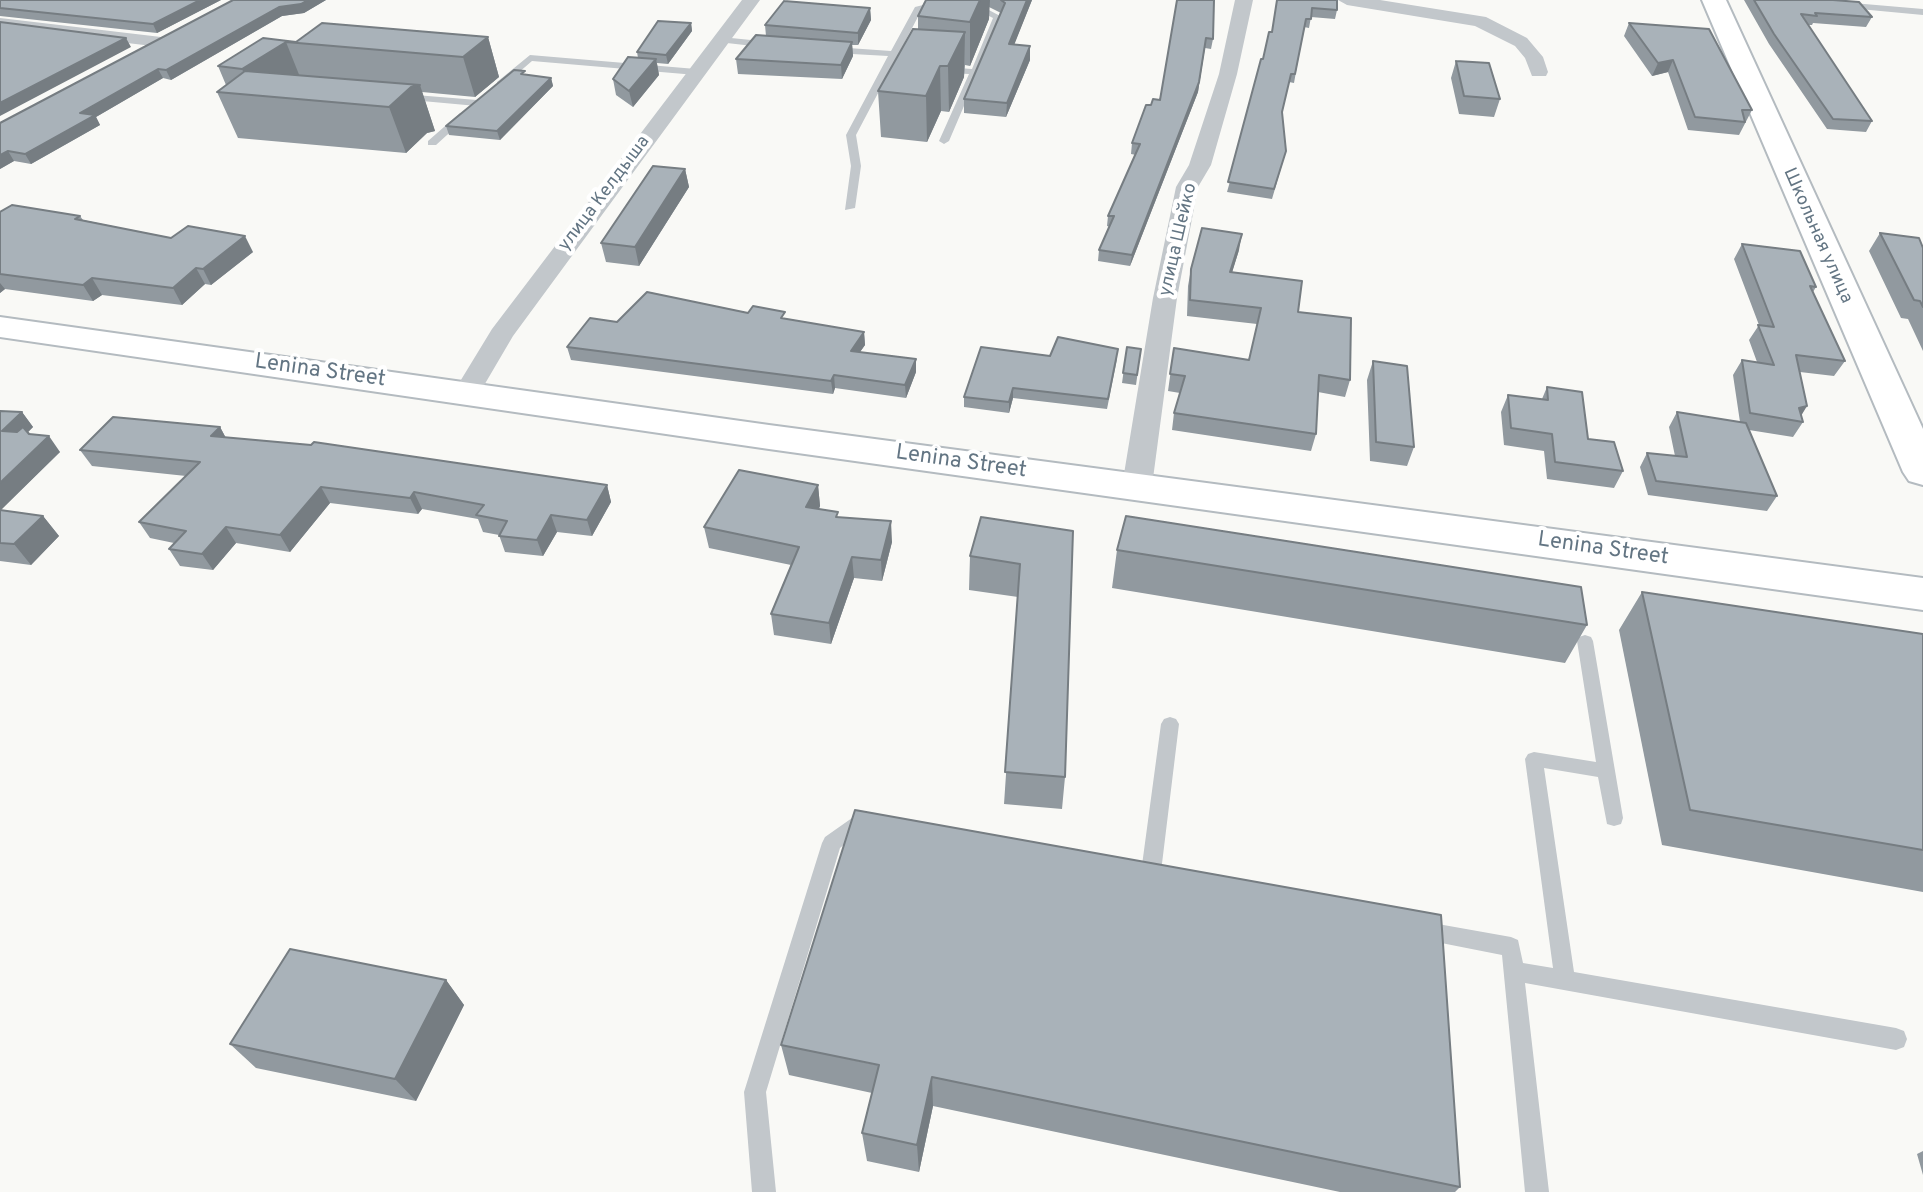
<!DOCTYPE html>
<meta charset="utf-8">
<style>
body{margin:0}
canvas{display:block;background:#f9f9f6}
</style>
<canvas width="1923" height="1192"></canvas>
<script>
const g = document.querySelector('canvas').getContext('2d');
g.lineJoin = 'round';
const toPath = rows => new Path2D(rows.map(r => 'M' + r).join(''));
function strokePath(path, color, width, dash) { g.strokeStyle = color; g.lineWidth = width; g.lineCap = dash ? 'butt' : 'round'; g.setLineDash(dash || []); g.stroke(path); }
function paint(path, color) { g.fillStyle = color; g.fill(path, 'evenodd'); }
function label(font, color, halo, rows, align = 'center') {
  g.font = font + ' Overpass,sans-serif'; g.lineWidth = 8; g.setLineDash([]); g.textBaseline = 'middle'; g.strokeStyle = halo; g.fillStyle = color; for (const [text, x, y, turn = 0] of rows) {
    g.save(); g.translate(x, y); g.rotate((+turn || 0) * Math.PI / 180); g.textAlign = isNaN(turn) ? turn : align; if (halo) g.strokeText(text, 0, 0); g.fillText(text, 0, 0); g.restore();
  }
}
const secondary = toPath([
 [1702,0,1726,0,1923,429,1923,485,1909,481,1903,472,1702,0],
 [0,317,769,425,1923,578,1923,610,769,449,0,337,0,317]
]);
strokePath(secondary, '#b4bbc0', 4);
paint(toPath([
 [943,0,947,3,946,5,921,11,899,53,919,67,911,69,896,59,856,135,861,166,855,208,845,210,851,166,846,135,888,56,834,53,829,50,834,47,891,51,915,7,943,0],
 [970,0,1002,17,949,141,944,144,939,141,969,74,945,73,940,70,945,67,972,69,993,18,967,5,966,3,970,0],
 [1841,2,1923,9,1923,15,1838,7,1837,5,1841,2],
 [721,37,771,42,776,45,771,48,718,42,716,40,721,37],
 [530,55,696,69,701,72,696,75,532,61,503,86,497,86,497,82,530,55],
 [403,94,477,100,482,103,477,106,400,99,398,97,403,94],
 [460,113,469,115,436,145,428,145,428,141,460,113],
 [1585,635,1591,637,1593,641,1623,818,1621,824,1614,826,1607,824,1598,777,1544,768,1574,972,1896,1028,1904,1031,1907,1039,1904,1047,1896,1050,1525,983,1549,1192,1525,1192,1502,955,1421,939,1414,937,1411,930,1414,923,1421,921,1511,937,1518,940,1523,963,1553,968,1525,759,1528,754,1534,752,1596,762,1577,641,1579,637,1585,635],
 [1170,717,1176,719,1179,724,1160,880,1157,886,1150,889,1143,886,1140,880,1161,724,1164,719,1170,717],
 [852,818,874,822,876,828,874,834,867,836,855,835,840,848,766,1092,776,1192,752,1192,744,1092,822,843,825,837,852,818]
]), '#c2c7cb');
paint(toPath([
 [742,0,760,0,513,336,476,399,466,401,456,399,453,393,492,329,742,0],
 [1235,0,1253,0,1237,74,1211,165,1198,187,1177,298,1152,486,1147,493,1137,496,1127,493,1122,486,1153,298,1176,187,1189,165,1219,74,1235,0],
 [1338,0,1380,0,1486,17,1527,38,1543,57,1548,72,1546,76,1532,76,1525,58,1515,46,1475,26,1347,5,1338,0],
 [0,18,161,37,170,42,161,47,0,28,0,18]
]), '#c2c7cb');
paint(secondary, '#fff');
paint(toPath([
 [0,0,221,0,157,33,0,16],
 [233,0,326,0,304,13,282,16,171,80,163,78,96,117,100,125,31,164,14,161,0,169,0,123],
 [926,0,1032,0,1014,44,1030,60,1006,117,964,113,964,99,1001,13,989,7,989,19,970,66,965,65,964,77,949,112,941,111,927,142,881,137,878,91,918,29,918,16],
 [1177,0,1213,39,1211,49,1205,48,1198,92,1130,266,1098,261,1099,250,1110,227,1107,226,1108,216,1136,155,1131,154,1132,143,1151,105,1160,100],
 [1277,0,1337,10,1335,19,1311,17,1309,28,1304,27,1294,83,1289,82,1282,113,1286,151,1272,199,1227,192,1272,32],
 [1744,0,1833,0,1872,17,1866,27,1813,23,1812,25,1808,25,1872,121,1866,132,1827,129,1769,44],
 [870,8,871,20,858,45,852,45,853,56,842,79,738,74,736,59,766,36,765,25],
 [691,23,692,31,668,64,657,63,659,75,633,107,616,95,613,79,638,58,637,52],
 [1629,23,1752,110,1739,135,1688,130,1668,72,1652,76,1624,36],
 [488,37,499,77,475,97,422,92,435,131,427,133,406,153,238,138,217,92,226,85,218,66,263,38,296,42],
 [1456,61,1500,99,1494,117,1459,114,1451,78],
 [526,75,551,78,553,86,500,140,449,135,446,126],
 [685,169,689,187,639,266,606,262,601,243],
 [0,212,80,216,83,220,171,238,253,252,211,285,205,284,182,305,102,295,93,301,5,289,0,293],
 [1880,233,1923,248,1923,351,1908,319,1901,318,1869,251],
 [1742,244,1816,287,1813,292,1845,361,1834,376,1800,372,1801,415,1803,422,1793,437,1749,430,1777,496,1767,511,1648,495,1640,467,1647,453,1675,456,1669,427,1677,412,1740,422,1733,375,1742,360,1757,362,1749,340,1759,325,1734,259],
 [1239,250,1232,272,1298,312,1350,380,1345,397,1318,392,1316,434,1311,451,1172,430,1174,413,1180,393,1168,391,1174,348,1249,360,1257,324,1187,316,1188,286,1191,269],
 [748,313,864,332,865,345,860,352,916,359,916,372,906,398,835,388,833,394,571,360,567,347,617,322],
 [1127,347,1141,349,1136,385,1122,383],
 [1050,356,1117,359,1107,409,1013,398,1009,413,964,407,964,397],
 [1373,361,1414,447,1407,466,1370,461,1367,380],
 [1547,387,1588,439,1623,471,1614,488,1547,479,1544,451,1504,445,1501,412,1508,395,1542,399],
 [0,411,22,412,33,427,28,432,60,452,0,510,43,516,59,536,31,565,0,561],
 [220,427,226,438,607,485,611,502,592,536,557,532,543,556,505,552,499,535,483,532,478,519,422,509,418,514,330,503,290,552,236,543,213,570,180,566,169,549,174,543,150,538,139,522,186,476,92,466,80,450],
 [818,485,820,506,819,509,839,517,892,542,882,581,854,578,831,644,774,635,771,614,791,565,709,548,704,527],
 [1073,531,1065,777,1062,809,1004,804,1018,597,969,590,970,556],
 [1117,550,1587,625,1565,663,1112,588],
 [1642,592,1923,634,1923,892,1662,845,1619,630],
 [446,980,464,1005,416,1101,256,1068,230,1044],
 [781,1045,1460,1187,1455,1192,1340,1192,933,1106,919,1172,867,1161,862,1133,872,1093,789,1075],
 [1923,1151,1923,1175,1917,1154]
]), '#91999f');
paint(toPath([
 [200,0,221,0,157,33,153,24],
 [308,0,326,0,304,13,282,16,171,80,166,70,279,7],
 [980,0,990,0,989,19,970,66,970,22],
 [1027,0,1032,0,1009,58,1009,44],
 [870,8,871,20,858,45,858,33],
 [691,23,692,31,668,64,666,55],
 [965,32,964,77,949,112,948,66],
 [488,37,499,77,475,97,463,57],
 [126,38,131,47,0,116,0,103],
 [1206,38,1198,92,1130,266,1132,255],
 [286,42,302,82,253,95,242,69],
 [852,42,853,56,842,79,841,65],
 [1030,46,1030,60,1006,117,1007,103],
 [656,59,659,75,633,107,629,91],
 [1673,60,1668,72,1652,76,1658,63],
 [940,66,941,111,927,142,926,96],
 [158,69,163,78,96,117,100,125,31,164,25,154,80,113],
 [551,78,553,86,500,140,497,131],
 [420,85,435,131,427,133,406,153,389,107,411,87],
 [8,151,14,161,0,169,0,155],
 [685,169,689,187,639,266,635,247],
 [1242,234,1239,250,1227,289,1230,272],
 [245,236,253,252,211,285,203,269],
 [196,268,205,284,182,305,173,288],
 [92,278,102,295,93,301,83,285],
 [0,283,5,289,0,293],
 [864,332,865,345,852,363,851,351],
 [916,359,916,372,906,398,905,385],
 [834,375,835,388,833,394,831,381],
 [1013,388,1013,398,1009,413,1009,402],
 [1807,406,1798,421,1799,408],
 [22,412,33,427,14,446,2,431],
 [220,427,229,444,211,436],
 [49,436,60,452,0,511,0,483],
 [607,485,611,502,592,536,587,520],
 [818,485,820,506,809,528,806,507],
 [321,487,330,503,290,552,280,535],
 [414,492,422,509,418,514,410,498],
 [551,515,557,532,543,556,537,540],
 [43,516,59,536,31,565,14,544],
 [891,521,892,542,882,581,881,560],
 [226,527,236,543,213,570,202,554],
 [852,557,854,578,831,644,829,623],
 [446,980,464,1005,416,1101,395,1079],
 [932,1077,933,1106,919,1172,917,1145]
]), '#767d82');
const building = toPath([
 [0,0,200,0,153,24,0,8,0,0],
 [233,0,308,0,301,4,279,7,166,70,158,69,80,113,95,115,25,154,8,151,0,155,0,123,233,0],
 [926,0,980,0,970,22,918,16,926,0],
 [1001,0,1027,0,1009,44,1030,46,1007,103,964,99,1005,3,1001,0],
 [1177,0,1214,0,1213,39,1206,38,1199,82,1132,255,1099,250,1114,216,1108,216,1140,144,1132,143,1146,105,1151,105,1153,99,1160,100,1177,0],
 [1277,0,1337,0,1337,10,1312,8,1311,19,1306,19,1295,74,1291,74,1282,112,1286,151,1274,189,1228,182,1261,59,1263,59,1269,32,1272,32,1277,0],
 [1754,0,1833,0,1859,2,1872,17,1815,13,1817,16,1801,14,1872,121,1833,119,1774,34,1754,0],
 [784,1,870,8,858,33,765,25,784,1],
 [658,21,691,23,666,55,637,52,658,21],
 [0,22,126,38,0,103,0,22],
 [322,23,488,37,463,57,286,42,242,69,218,66,263,38,296,42,322,23],
 [1629,23,1709,29,1752,110,1742,110,1745,122,1695,117,1673,60,1658,63,1629,23],
 [913,29,965,32,948,66,940,66,926,96,878,91,913,29],
 [756,35,852,42,841,65,736,59,756,35],
 [628,57,656,59,629,91,613,79,628,57],
 [1456,61,1489,63,1500,99,1464,96,1456,61],
 [514,70,525,71,521,74,551,78,497,131,446,126,514,70],
 [245,71,420,85,411,87,389,107,217,92,245,71],
 [653,166,685,169,635,247,601,243,653,166],
 [12,205,80,216,75,219,171,238,188,226,245,236,203,269,196,268,173,288,92,278,83,285,0,274,0,212,12,205],
 [1202,228,1242,234,1230,272,1302,281,1298,312,1351,318,1350,380,1319,375,1316,434,1174,413,1185,376,1170,374,1174,348,1249,360,1261,308,1190,300,1191,269,1202,228],
 [1880,233,1919,238,1923,248,1923,307,1920,301,1914,300,1880,233],
 [1742,244,1800,251,1816,287,1810,286,1845,361,1796,355,1807,406,1799,408,1803,422,1750,413,1742,360,1774,365,1758,325,1774,327,1742,244],
 [647,292,748,313,753,306,785,312,781,318,864,332,851,351,916,359,905,385,834,375,831,381,567,347,590,318,617,322,647,292],
 [1058,337,1118,349,1108,399,1013,388,1009,402,964,397,981,347,1050,356,1058,337],
 [1127,347,1141,349,1137,375,1123,373,1127,347],
 [1373,361,1407,366,1414,447,1376,442,1373,361],
 [1547,387,1582,392,1588,439,1614,442,1623,471,1555,462,1552,434,1511,428,1508,395,1548,400,1547,387],
 [0,411,22,412,2,431,17,432,23,427,29,434,49,436,0,483,0,411],
 [1677,412,1746,423,1777,496,1656,481,1647,453,1687,457,1677,412],
 [113,417,220,427,211,436,311,445,314,442,607,485,587,520,551,515,537,540,499,536,507,521,476,515,484,505,414,492,410,498,321,487,280,535,226,527,202,554,169,549,186,531,139,522,200,462,80,450,113,417],
 [739,470,818,485,806,507,838,512,836,517,891,521,881,560,852,557,829,623,771,614,799,547,704,527,739,470],
 [0,510,43,516,14,544,0,543,0,510],
 [1126,516,1581,587,1587,625,1117,550,1126,516],
 [981,517,1073,531,1065,777,1005,772,1020,564,970,556,981,517],
 [1642,592,1923,634,1923,850,1690,810,1642,592],
 [855,810,1441,915,1460,1187,932,1077,917,1145,862,1133,879,1065,781,1045,855,810],
 [290,949,446,980,395,1079,230,1044,290,949]
]);
paint(building, '#a9b2b9');
strokePath(building, '#767d82', 2);
label('18px', '#637583', '#fff', [
 ["улица Келдыша",605,194,-53],
 ["Школьная улица",1817,236,66],
 ["улица Шейко",1179,240,-77]
]);
label('22px', '#637583', '#fff', [
 ["Lenina Street",320,372,8],
 ["Lenina Street",961,463,8],
 ["Lenina Street",1603,550,8]
]);
</script>
